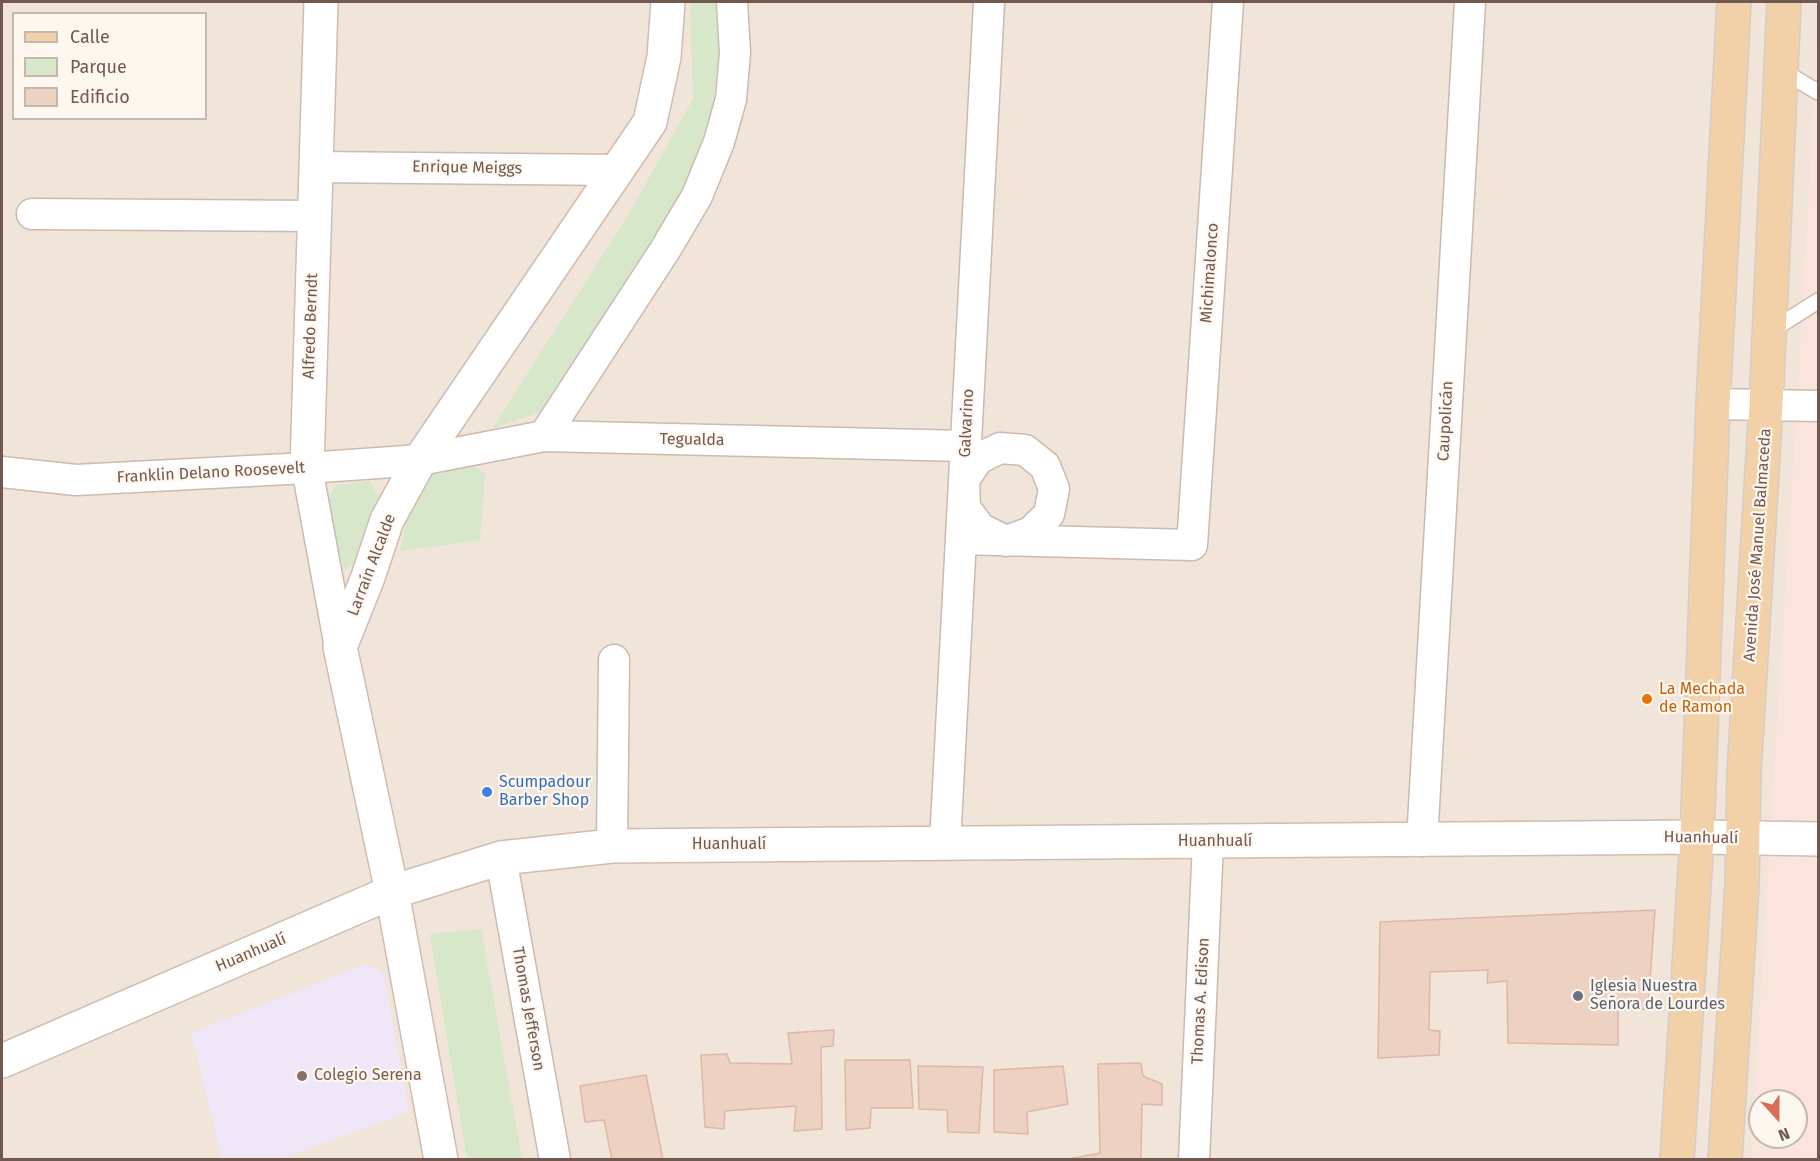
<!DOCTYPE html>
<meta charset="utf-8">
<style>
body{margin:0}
#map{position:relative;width:1820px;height:1161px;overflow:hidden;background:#faf2e9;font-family:"Fira Sans",sans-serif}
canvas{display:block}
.frame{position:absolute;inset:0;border:3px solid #72594f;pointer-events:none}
.legend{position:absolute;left:12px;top:12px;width:195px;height:108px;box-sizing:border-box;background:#fdf7ef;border:2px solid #c5b8af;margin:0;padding:8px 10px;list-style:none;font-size:18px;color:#72594f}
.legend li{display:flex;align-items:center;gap:12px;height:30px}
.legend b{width:30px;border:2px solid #c5b8af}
.north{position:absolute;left:1748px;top:1089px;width:60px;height:60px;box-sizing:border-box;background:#fdf7ef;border:2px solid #c5b8af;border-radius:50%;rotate:159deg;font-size:16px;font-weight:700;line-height:24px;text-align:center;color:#72594f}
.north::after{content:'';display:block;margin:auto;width:21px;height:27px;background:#d76e5b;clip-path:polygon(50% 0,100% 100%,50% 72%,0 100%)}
</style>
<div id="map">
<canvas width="1820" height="1161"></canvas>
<div class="frame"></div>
<ul class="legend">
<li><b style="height:8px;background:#f2d1a9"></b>Calle</li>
<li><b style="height:16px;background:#d7e7c9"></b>Parque</li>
<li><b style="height:16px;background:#edd1c3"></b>Edificio</li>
</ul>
<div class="north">N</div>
</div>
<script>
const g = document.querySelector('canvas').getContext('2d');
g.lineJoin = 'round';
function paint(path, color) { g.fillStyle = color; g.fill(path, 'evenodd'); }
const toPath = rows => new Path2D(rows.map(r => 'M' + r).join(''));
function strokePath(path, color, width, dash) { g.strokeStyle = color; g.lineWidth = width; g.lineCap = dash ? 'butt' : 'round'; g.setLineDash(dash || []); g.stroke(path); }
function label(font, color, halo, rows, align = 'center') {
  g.font = font + ' "Fira Sans",sans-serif'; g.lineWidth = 4.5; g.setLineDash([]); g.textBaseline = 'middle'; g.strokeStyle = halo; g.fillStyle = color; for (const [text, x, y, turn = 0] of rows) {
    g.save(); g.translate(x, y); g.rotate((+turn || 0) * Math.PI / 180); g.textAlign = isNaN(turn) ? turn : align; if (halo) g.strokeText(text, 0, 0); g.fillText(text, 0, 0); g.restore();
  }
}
paint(toPath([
 [2,2,1818,2,1818,1159,2,1160],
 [14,14,206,14,206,118,14,118],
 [1760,1101,1796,1101,1796,1137,1760,1137]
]), '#f1e4d8');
paint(toPath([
 [1818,27,1818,1159,1750,1160,1798,382],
 [1760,1101,1796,1101,1796,1137,1760,1137]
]), '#f9e4de');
paint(toPath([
 [366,964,384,974,409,1112,280,1159,222,1159,191,1033]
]), '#efe6f7');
paint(toPath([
 [690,2,716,2,719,53,711,119,678,203,540,412,492,429,629,214,693,99],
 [473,466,485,473,480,540,400,551,409,512,433,472],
 [369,481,384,506,355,565,344,568,323,507,336,485],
 [481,929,522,1159,467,1159,430,934]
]), '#d7e7c9');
const building = toPath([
 [1655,910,1648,1009,1618,1010,1618,1045,1508,1043,1507,981,1487,983,1488,970,1430,972,1429,1030,1440,1031,1439,1055,1378,1058,1380,922,1655,910],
 [834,1030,833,1046,821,1047,822,1129,794,1131,796,1106,725,1111,724,1129,705,1127,701,1055,727,1054,730,1063,792,1064,788,1033,834,1030],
 [845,1060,910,1060,913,1108,871,1108,870,1128,846,1130,845,1060],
 [1141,1063,1143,1076,1162,1084,1162,1105,1142,1104,1141,1160,1063,1160,1100,1153,1098,1064,1141,1063],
 [918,1066,983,1067,979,1133,948,1132,947,1110,919,1109,918,1066],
 [1063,1066,1068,1104,1027,1112,1028,1134,994,1132,994,1070,1063,1066],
 [646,1075,663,1160,612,1160,604,1120,585,1122,580,1086,646,1075]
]);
paint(building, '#edd1c3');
strokePath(building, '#deb7a6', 1.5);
const lane = toPath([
 [1781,70,1818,92],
 [1769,332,1818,301]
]);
const street = toPath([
 [316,167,617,170],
 [32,214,315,216],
 [1713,404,1818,406],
 [544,436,665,250,697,196,719,142,731,99,735,53,732,2],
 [1000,448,1025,450,1045,466,1054,489,1049,514,1031,532,1006,541,981,529,965,508,964,480,978,459,1000,448],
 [307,468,340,647],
 [2,472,76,480,307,468,420,460,544,436,966,446],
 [961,539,1192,545,1228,2],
 [1422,841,1470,2],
 [945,844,989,2],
 [612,846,614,660],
 [501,858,555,1160],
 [1194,1160,1208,842]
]);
const secondary = toPath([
 [307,468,321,2],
 [2,1061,392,892,501,858,612,846,1697,837,1818,839],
 [441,1160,392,892,340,647,368,577,387,520,420,460,650,122,664,57,668,2]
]);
const primary = toPath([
 [1677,1160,1697,837,1713,404,1734,2],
 [1725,1160,1742,885,1744,773,1766,405,1784,2]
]);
strokePath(lane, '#cbbab0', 18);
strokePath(street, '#cbbab0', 33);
strokePath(secondary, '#d0bcb1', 36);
strokePath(primary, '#d5cdca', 36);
strokePath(lane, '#fff', 15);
strokePath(street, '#fff', 30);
strokePath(secondary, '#fff', 33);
strokePath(primary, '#f2d1a9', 33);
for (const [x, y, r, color] of [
 [1647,699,6,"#e8710a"],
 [487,792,6,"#3f7fe0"],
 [1578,996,6,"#6b7280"],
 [302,1076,6,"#8d6e63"]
]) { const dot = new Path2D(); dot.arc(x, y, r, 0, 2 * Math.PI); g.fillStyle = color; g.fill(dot); strokePath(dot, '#fdf7ef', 2); }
label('16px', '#72594f', '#fdf7ef', [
 ["Enrique Meiggs",467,168,1],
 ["Michimalonco",1210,273,-86],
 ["Alfredo Berndt",311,326,-88],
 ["Caupolicán",1446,421,-87],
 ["Galvarino",967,423,-87],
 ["Tegualda",692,440,1],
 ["Franklin Delano Roosevelt",211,473,-3],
 ["Avenida José Manuel Balmaceda",1758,545,-86],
 ["Larraín Alcalde",372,565,-69],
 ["Huanhualí",1701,838,1],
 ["Huanhualí",1215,842],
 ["Huanhualí",729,845],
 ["Huanhualí",251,953,-23],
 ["Thomas A. Edison",1201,1001,-87],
 ["Thomas Jefferson",528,1009,80]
]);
label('16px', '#c56008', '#fdf7ef', [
 ["La Mechada",1659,690],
 ["de Ramon",1659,708]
], 'left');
label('16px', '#366cbe', '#fdf7ef', [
 ["Scumpadour",499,783],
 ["Barber Shop",499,801]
], 'left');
label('16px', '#5b616d', '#fdf7ef', [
 ["Iglesia Nuestra",1590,987],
 ["Señora de Lourdes",1590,1005]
], 'left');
label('16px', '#785e54', '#fdf7ef', [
 ["Colegio Serena",314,1076]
], 'left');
</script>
